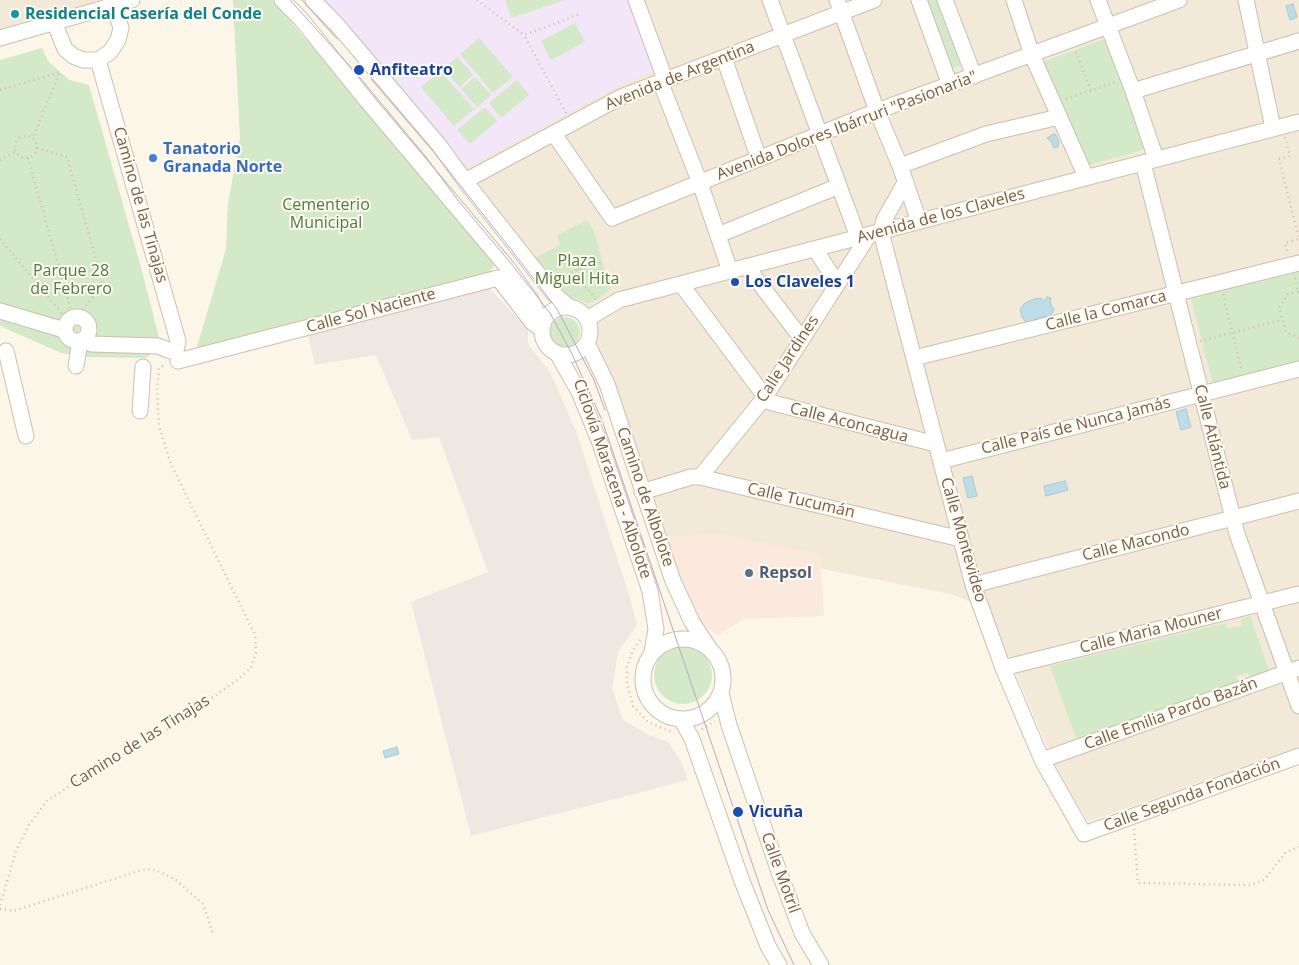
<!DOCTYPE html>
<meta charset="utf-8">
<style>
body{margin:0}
canvas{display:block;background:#fcf6e9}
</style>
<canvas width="1299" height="965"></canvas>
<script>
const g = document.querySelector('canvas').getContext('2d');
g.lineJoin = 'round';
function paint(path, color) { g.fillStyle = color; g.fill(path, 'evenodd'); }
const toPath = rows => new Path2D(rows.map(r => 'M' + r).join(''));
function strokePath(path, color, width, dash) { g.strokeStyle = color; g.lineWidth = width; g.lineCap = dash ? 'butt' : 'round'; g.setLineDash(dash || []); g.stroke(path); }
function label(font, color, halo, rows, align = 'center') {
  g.font = font + ' "Open Sans",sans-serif'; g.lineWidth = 4; g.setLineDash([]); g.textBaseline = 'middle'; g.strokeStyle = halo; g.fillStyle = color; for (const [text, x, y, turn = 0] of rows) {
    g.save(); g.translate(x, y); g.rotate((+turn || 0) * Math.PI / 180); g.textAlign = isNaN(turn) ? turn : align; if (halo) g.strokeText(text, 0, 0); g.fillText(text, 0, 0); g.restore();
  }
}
paint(toPath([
 [0,0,121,0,0,35],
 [318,0,1299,0,1299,747,1088,822,1057,769,988,609,951,594,662,538,599,348,557,293]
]), '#f3e9d8');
paint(toPath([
 [714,533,820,554,824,616,744,619,718,635,703,625,683,591,665,537]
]), '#fbe9de');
paint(toPath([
 [489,288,528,329,528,344,550,372,576,431,627,588,637,625,618,652,612,689,623,720,649,735,668,742,681,761,688,780,471,836,411,602,488,572,439,437,412,440,376,355,315,365,308,336]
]), '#ede8e2');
paint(toPath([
 [321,0,629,0,655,70,624,83,468,167,390,82,333,7,329,10]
]), '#f3e6f8');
paint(toPath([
 [233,0,273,0,276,4,496,263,489,273,196,350,226,249,228,203,240,138],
 [505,0,565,0,511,18],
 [925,0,939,0,963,64,950,69],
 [575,23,585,42,551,60,541,41],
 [479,38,513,77,493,93,460,54],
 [1105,39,1146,149,1089,165,1042,62],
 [42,48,48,61,60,72,70,80,89,85,142,271,160,341,157,350,146,358,85,357,61,353,0,326,0,60],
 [457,57,473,75,460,87,443,69],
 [440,71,474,109,454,126,421,87],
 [475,77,491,95,477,107,461,89],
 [517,80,529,95,501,118,489,103],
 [485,107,497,121,470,144,457,130],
 [587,220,594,231,610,290,595,301,587,303,577,299,565,298,532,259,560,245,557,235],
 [1299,271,1299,361,1213,384,1191,298],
 '550 332a15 15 0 1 1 30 0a15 15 0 1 1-30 0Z',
 [1250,616,1270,673,1251,679,1248,673,1236,676,1238,683,1077,741,1050,666,1225,623,1227,629,1242,625,1241,619],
 '654 675a29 29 0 1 1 58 0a29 29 0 1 1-58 0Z'
]), '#d3e9c8');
const water = toPath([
 [1293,4,1297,17,1290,20,1286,6,1293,4],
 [1054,134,1056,135,1059,142,1058,147,1054,148,1051,142,1047,138,1054,134],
 [1047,297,1051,298,1050,303,1054,310,1050,317,1040,317,1030,322,1025,321,1022,317,1020,309,1025,303,1034,299,1041,298,1045,301,1047,297],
 [1186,409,1191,427,1181,430,1176,412,1186,409],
 [972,476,977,496,968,498,963,478,972,476],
 [1065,481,1068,490,1046,496,1044,486,1065,481],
 [397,747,399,754,385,758,383,751,397,747]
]);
paint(water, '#bedce5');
strokePath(water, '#a5cbd6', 1);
const minor = toPath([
 [282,0,301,19,367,101,507,267,531,300,543,326],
 [313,0,339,27,439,145,465,181,553,293,569,307],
 [636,0,665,79],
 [770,0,858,237],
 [837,0,877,111,900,166,919,221],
 [919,0,950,85],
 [945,0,974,76],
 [1014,0,1032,55,1086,177],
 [1098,0,1133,91,1156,159],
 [1246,0,1273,128],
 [54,22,65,49,73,56,83,60,98,60,110,52,118,40,121,28,114,5],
 [0,38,132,0],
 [724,58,759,159],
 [98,60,178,341,176,351],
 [660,81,700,183,730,271],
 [1133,91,1299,41],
 [554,134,612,218,877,111,1179,0],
 [1143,163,1237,534,1299,706],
 [900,166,986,134,1059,117],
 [465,181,621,97,874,0],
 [905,183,884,220,881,232,973,585,1003,668,1042,760,1084,834,1299,756],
 [718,235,839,186],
 [815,249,837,283],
 [747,267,802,339],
 [681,284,769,402,936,444],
 '542 331a24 24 0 1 1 48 0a24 24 0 1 1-48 0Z',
 [0,311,64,330],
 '65 329a12 12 0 1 1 24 0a12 12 0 1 1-24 0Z',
 [587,319,619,300,1299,122],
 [84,339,91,344,158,346,171,351],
 [587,343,607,384,673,581,692,622,709,648],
 [6,351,26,436],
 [557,353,579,392,600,443,650,591,656,629,652,652],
 [914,358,1299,263],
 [178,361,498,278,532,322,542,330],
 [76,366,80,341],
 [140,411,143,367],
 [941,461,1299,369],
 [700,477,765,397,869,235],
 [642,492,691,477,700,477,961,539],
 [973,585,1299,501],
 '643 679a40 40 0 1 1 80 0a40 40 0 1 1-80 0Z',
 [1003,668,1299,594],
 [721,693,729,725,778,869,802,933,821,965],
 [681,719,692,739,742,881,768,946,779,965],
 [1042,760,1299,668]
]);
strokePath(minor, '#cdbfaf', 17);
strokePath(toPath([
 [477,0,524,35],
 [1076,52,1091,90],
 [0,90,60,72,33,138],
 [1066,99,1116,82],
 [566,113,524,35,580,14],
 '15 147a11 11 0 1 1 22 0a11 11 0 1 1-22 0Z',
 [1285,137,1290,156,1279,159,1299,239,1285,243,1288,254],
 [37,148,67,157,103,284,78,316],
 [28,158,73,317],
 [0,160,16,151],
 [0,239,65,317],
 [578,269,583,277,584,286,591,292,595,299],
 [1295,278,1298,292],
 [558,280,578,269,604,262],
 [1298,292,1288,294,1279,308,1286,332,1299,338],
 [1223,294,1242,372],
 [1200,341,1282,320],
 [640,640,633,650,627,667,627,683,633,706,648,722,674,733],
 [702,729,715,721],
 [1134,829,1138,883,1250,885,1264,880,1286,852,1299,847],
 [0,905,16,851,29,825,47,801,80,779,171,727,237,680,251,668,256,652,255,635,171,464,159,426,157,390,159,368,166,364],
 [0,909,13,911,142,870,152,869,165,874,176,880,203,904,213,933]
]), '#d5bba5', 2.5, [1, 4]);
strokePath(minor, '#fff', 15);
strokePath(toPath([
 [290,0,356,73,426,157,457,199,514,267,550,313,572,354,602,420,768,910,794,965],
 [302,0,337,39],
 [371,79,433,151,513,252,557,309,594,380,605,410]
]), '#baa7c6', 1);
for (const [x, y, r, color] of [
 [15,14,5,"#0f9aa8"],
 [359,70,6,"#1a4fb4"],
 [153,158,5,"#3f7fe0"],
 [735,282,5,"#1a4fb4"],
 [749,573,5,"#5c6f8a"],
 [738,812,6,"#1a4fb4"]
]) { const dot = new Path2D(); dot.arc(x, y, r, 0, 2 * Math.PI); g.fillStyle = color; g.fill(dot); strokePath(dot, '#fefaf0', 2); }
label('bold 16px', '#0d838f', '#fefaf0', [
 ["Residencial Casería del Conde",25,14]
], 'left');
label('bold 16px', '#164399', '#fefaf0', [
 ["Anfiteatro",370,70],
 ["Los Claveles 1",745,282],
 ["Vicuña",749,812]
], 'left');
label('16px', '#755f4e', '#fefaf0', [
 ["Avenida de Argentina",680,76,-22],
 ["Avenida Dolores Ibárruri \"Pasionaria\"",847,126,-21],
 ["Camino de las Tinajas",140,205,74],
 ["Avenida de los Claveles",941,216,-15],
 ["Calle Sol Naciente",371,311,-15],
 ["Calle la Comarca",1106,311,-14],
 ["Calle Jardines",788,359,-57],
 ["Calle Aconcagua",849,423,14],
 ["Calle País de Nunca Jamás",1076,426,-14],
 ["Calle Atlántida",1212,437,76],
 ["Ciclovía Maracena - Albolote",612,479,71],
 ["Camino de Albolote",645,497,71],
 ["Calle Tucumán",801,501,13],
 ["Calle Montevideo",963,540,74],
 ["Calle Macondo",1136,543,-14],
 ["Calle Maria Mouner",1151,631,-14],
 ["Calle Emilia Pardo Bazán",1171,714,-20],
 ["Camino de las Tinajas",140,742,-32],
 ["Calle Segunda Fondación",1192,795,-20],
 ["Calle Motril",780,873,70]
]);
label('bold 16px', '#366cbe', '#fefaf0', [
 ["Tanatorio",163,149],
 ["Granada Norte",163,167]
], 'left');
label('16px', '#517a46', '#fefaf0', [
 ["Cementerio",326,205],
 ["Municipal",326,223],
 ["Plaza",577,261],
 ["Miguel Hita",577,279],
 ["Parque 28",71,271],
 ["de Febrero",71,289]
]);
label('bold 16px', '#4e5e75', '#fefaf0', [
 ["Repsol",759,573]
], 'left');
</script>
